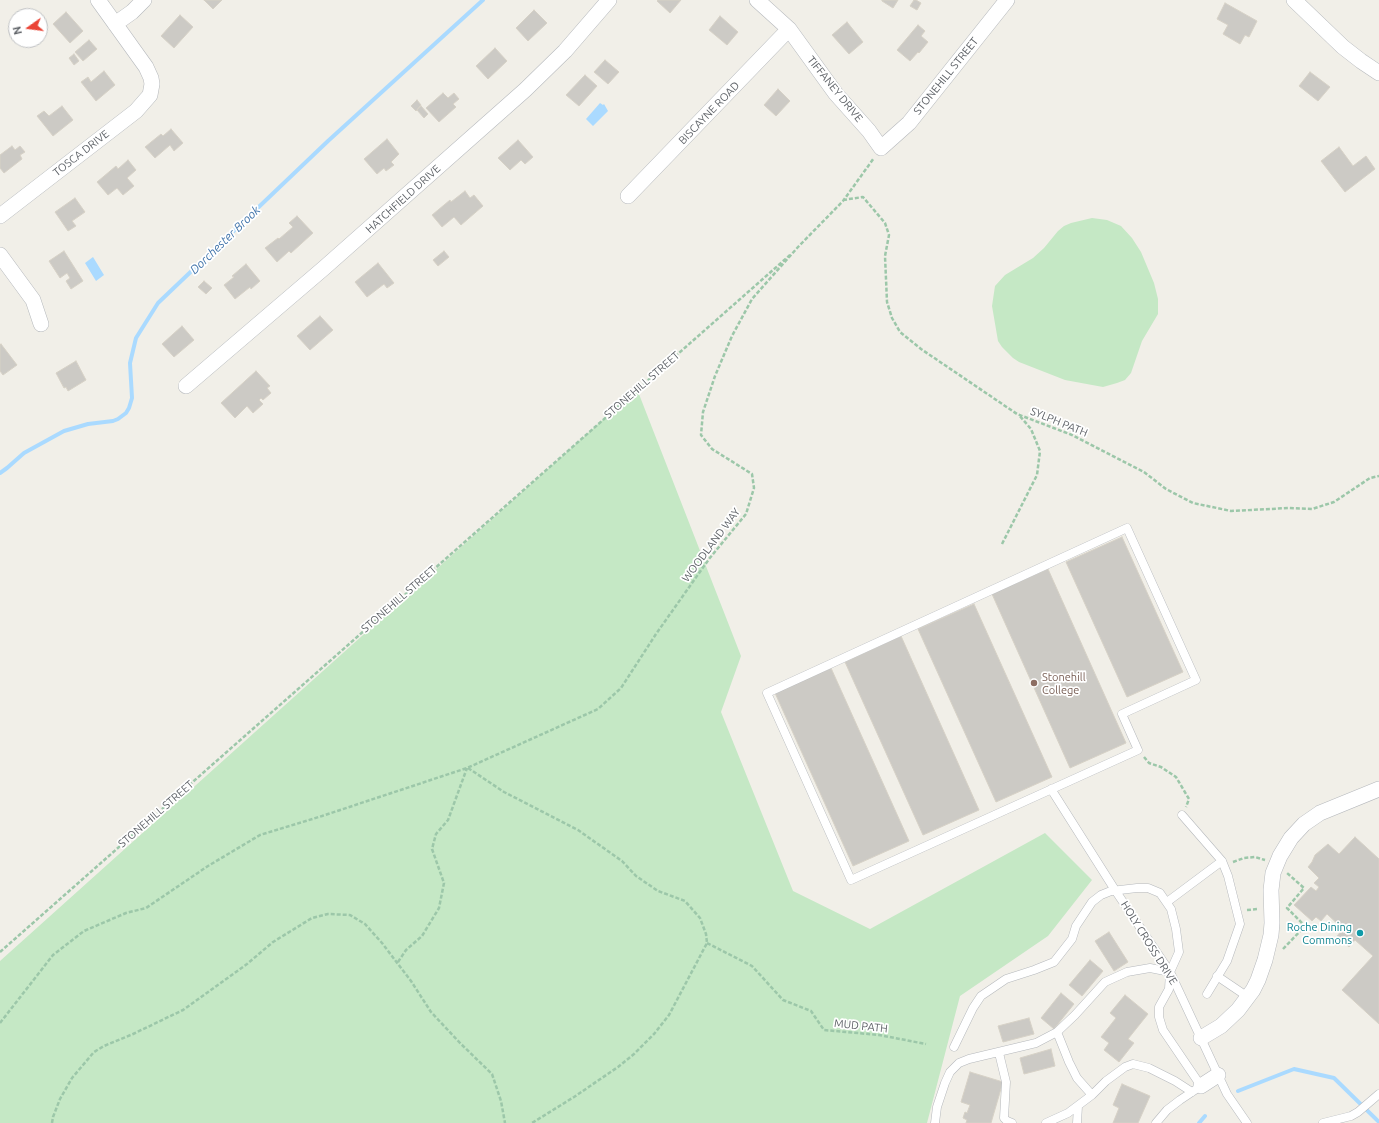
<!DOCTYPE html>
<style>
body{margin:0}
#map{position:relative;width:1379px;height:1123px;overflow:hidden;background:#f1efe8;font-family:Ubuntu,sans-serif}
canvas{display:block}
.north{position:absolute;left:8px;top:8px;width:40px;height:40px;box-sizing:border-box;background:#fff;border:1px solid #bfc1c3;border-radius:50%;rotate:256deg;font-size:11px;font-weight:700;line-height:16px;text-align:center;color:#5f6368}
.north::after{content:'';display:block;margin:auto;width:14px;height:18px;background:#ea4335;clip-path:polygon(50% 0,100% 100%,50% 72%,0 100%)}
</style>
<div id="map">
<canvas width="1379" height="1123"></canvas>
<div class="north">N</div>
</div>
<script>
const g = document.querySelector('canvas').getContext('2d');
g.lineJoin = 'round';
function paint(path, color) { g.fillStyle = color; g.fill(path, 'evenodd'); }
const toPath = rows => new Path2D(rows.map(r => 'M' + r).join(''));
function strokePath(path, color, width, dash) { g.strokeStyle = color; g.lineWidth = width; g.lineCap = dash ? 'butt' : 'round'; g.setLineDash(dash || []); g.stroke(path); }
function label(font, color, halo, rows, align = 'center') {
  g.font = font + ' Ubuntu,sans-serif'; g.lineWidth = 3.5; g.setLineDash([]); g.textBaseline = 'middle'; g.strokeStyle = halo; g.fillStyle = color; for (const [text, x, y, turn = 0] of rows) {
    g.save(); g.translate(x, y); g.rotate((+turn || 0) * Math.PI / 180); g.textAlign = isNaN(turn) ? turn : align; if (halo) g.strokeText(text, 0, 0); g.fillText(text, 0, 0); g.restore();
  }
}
paint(toPath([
 [1092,218,1107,220,1121,226,1132,238,1141,252,1154,283,1158,299,1158,314,1142,341,1131,373,1125,380,1117,383,1103,387,1065,380,1019,362,1013,358,1002,347,998,341,992,306,995,286,1005,275,1033,258,1044,248,1058,231,1064,226,1071,223],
 [637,389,741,656,721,712,793,891,870,929,1045,833,1092,880,1048,936,960,996,927,1123,0,1123,0,961]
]), '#c5e8c5');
paint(toPath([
 [600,103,603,105,604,104,608,111,593,126,586,119],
 [93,257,104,275,96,281,85,263]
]), '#aadaff');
strokePath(toPath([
 [0,473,7,468,24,453,64,431,88,424,113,421,118,419,126,413,129,408,132,398,130,363,136,338,158,303,328,141,483,0],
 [1238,1091,1294,1069,1334,1078,1379,1122],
 [1199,1123,1205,1116]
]), '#aadaff', 4);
const building = toPath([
 [204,0,222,0,213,9,204,0],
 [658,0,681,0,670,13,657,1,658,0],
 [882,0,898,0,893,8,882,1,882,0],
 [914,0,916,0,921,3,917,10,910,6,914,0],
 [1225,3,1257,21,1249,37,1245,35,1240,44,1223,34,1228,25,1217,19,1225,3],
 [534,10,547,23,528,41,516,28,534,10],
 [66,12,83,31,70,43,53,24,66,12],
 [180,15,193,27,174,48,161,36,180,15],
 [720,16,738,32,727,45,709,30,720,16],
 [847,22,863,42,849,54,832,35,847,22],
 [918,25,925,31,921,36,928,42,919,53,918,52,910,61,897,50,918,25],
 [89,40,97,49,83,61,75,52,89,40],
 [495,48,507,61,488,79,476,66,495,48],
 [74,54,79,61,74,65,69,58,74,54],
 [605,60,619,72,608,84,594,72,605,60],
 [104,71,115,85,96,101,81,82,88,77,91,82,104,71],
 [1310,72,1330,87,1318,101,1299,86,1310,72],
 [585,75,597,86,579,106,566,95,585,75],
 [778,89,790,101,776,116,764,105,778,89],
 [443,93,448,98,454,93,459,99,453,104,456,107,439,122,426,108,443,93],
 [417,100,421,105,416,111,411,106,417,100],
 [62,106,73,120,53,136,37,116,44,111,49,116,62,106],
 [421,106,428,114,424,118,417,110,421,106],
 [171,129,183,143,174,151,170,145,155,158,145,147,161,134,163,136,171,129],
 [387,139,399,154,391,162,394,165,386,171,384,168,377,174,364,159,387,139],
 [518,140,533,157,525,164,521,160,510,170,498,158,518,140],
 [12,146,15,150,20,146,25,152,20,155,22,159,4,173,0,168,0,155,12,146],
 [1339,147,1353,166,1366,156,1375,169,1345,192,1321,161,1339,147],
 [128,160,136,170,127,178,134,186,123,195,117,188,108,195,97,182,116,166,118,169,128,160],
 [465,191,470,198,474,195,483,206,461,225,454,217,442,227,432,215,450,200,451,202,465,191],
 [75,198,85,212,72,221,76,226,68,231,55,212,75,198],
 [297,216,313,233,291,253,289,251,277,262,265,248,278,238,279,239,293,227,289,223,297,216],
 [64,251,83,281,71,289,66,281,70,278,67,273,60,278,49,261,64,251],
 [444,251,449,257,438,266,433,260,444,251],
 [378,263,394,283,387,288,384,284,367,297,355,282,378,263],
 [246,264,260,281,251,289,250,287,235,299,224,285,234,277,232,276,246,264],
 [204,281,212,288,206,294,198,287,204,281],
 [320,316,333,330,310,350,297,336,320,316],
 [182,326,194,340,174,357,162,344,182,326],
 [1,344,17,365,3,375,0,371,0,345,1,344],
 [76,361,86,380,68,391,66,387,64,388,56,373,76,361],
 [256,371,270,386,267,388,271,393,263,400,261,398,259,400,263,404,253,413,247,406,235,418,221,403,256,371],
 [1122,537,1183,672,1127,697,1066,562,1122,537],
 [1048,569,1126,743,1070,768,992,594,1048,569],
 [974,604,1052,777,996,802,918,629,974,604],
 [901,636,979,810,923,835,845,662,901,636],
 [831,668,909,841,853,866,775,693,831,668],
 [1355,837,1379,859,1379,1024,1342,990,1373,956,1355,940,1349,947,1337,936,1343,929,1327,914,1321,921,1316,917,1312,921,1294,905,1311,887,1316,891,1319,887,1314,883,1319,878,1308,867,1312,862,1315,855,1328,844,1339,854,1355,837],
 [1109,932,1128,962,1114,971,1095,941,1109,932],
 [1090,960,1103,971,1082,996,1069,985,1090,960],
 [1061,993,1074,1004,1054,1029,1041,1018,1061,993],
 [1125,995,1148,1014,1128,1039,1134,1043,1119,1062,1104,1050,1109,1043,1101,1037,1116,1018,1110,1013,1125,995],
 [1029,1018,1034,1034,1003,1042,998,1026,1029,1018],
 [1051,1049,1055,1066,1024,1074,1020,1058,1051,1049],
 [970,1072,1003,1082,991,1123,966,1123,967,1120,963,1118,965,1112,967,1113,970,1105,961,1102,970,1072],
 [1122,1084,1150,1096,1138,1123,1113,1123,1119,1108,1113,1105,1122,1084]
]);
paint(building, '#cccac5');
strokePath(building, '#d6d1c6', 1);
const service = toPath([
 [1127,528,1196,680,1122,714,1138,750,851,880,767,693,1127,528],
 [1051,789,1115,890,1170,972,1227,1094,1247,1123],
 [1182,815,1222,861,1228,876,1240,924,1227,961,1207,994],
 [1167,902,1222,861],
 [1217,976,1248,997],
 [954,1047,973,1008,981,996,1006,979,1034,970,1054,962,1072,939,1076,926,1092,902,1101,895,1111,891,1137,888,1148,888,1160,893,1171,909,1176,929,1179,952,1170,972,1169,989,1159,1007,1159,1017,1163,1030,1201,1086,1180,1100,1167,1110,1156,1123],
 [999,1053,1006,1082,1004,1118,1007,1121,1012,1123],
 [1092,1095,1077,1078,1069,1062,1057,1032,1075,1015,1105,982,1127,972,1150,968,1170,972],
 [935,1123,937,1107,945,1083,950,1072,959,1063,969,1059,1036,1043,1057,1032],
 [1046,1123,1068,1113,1092,1095,1106,1081,1125,1067,1133,1064,1149,1068,1175,1081,1192,1092],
 [1077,1123,1078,1106],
 [1323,1123,1351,1116,1358,1112,1379,1094]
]);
const minor = toPath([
 [757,0,789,29,836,94,869,131,881,148,909,123,1007,0],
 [1294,0,1343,47,1361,61,1379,73],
 [115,24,132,12,144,0],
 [628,196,789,29],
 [0,216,136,111,150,95,152,84,151,78,146,67,98,0],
 [0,255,33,300,41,324],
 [186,386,324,268,525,90,565,51,609,0],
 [1201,1038,1221,1026,1238,1010,1253,990,1258,980,1265,960,1271,935,1272,923,1271,890,1273,873,1280,856,1291,838,1304,824,1320,813,1379,789],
 [1201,1086,1218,1075]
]);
strokePath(service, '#b5b8bc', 9);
strokePath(minor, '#b5b8bc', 16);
strokePath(toPath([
 [843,200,863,197,885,223,889,235,885,256,887,302,892,318,900,332,921,349,1017,414,1072,435,1144,472,1166,489,1193,503,1231,511,1289,508,1312,509,1334,502,1370,478,1379,476],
 [1002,544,1037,475,1040,451,1031,429,1019,415],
 [1144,757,1149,763,1161,767,1176,777,1189,799,1186,807],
 [468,768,504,792,578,830,622,861,636,876,658,891,685,901,700,918,706,934,707,943,669,1015,654,1034,634,1054,618,1067,574,1097,532,1123],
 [1233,862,1244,858,1255,857,1265,860],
 [1247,910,1258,909],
 [707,943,752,966,783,1000,811,1011,824,1030,879,1035,926,1044],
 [1283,949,1305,926,1287,908,1304,888,1287,873],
 [0,952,790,255],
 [398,962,406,950,422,936,439,908,444,883,432,849,436,834,448,820,467,768],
 [0,1023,53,955,84,931,126,913,146,908,208,866,260,835,322,816,467,768,598,709,621,688,656,634,709,559,746,514,754,488,752,474,712,449,701,435,703,412,715,376,732,336,752,299,798,247,843,201,874,158],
 [52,1123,53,1117,60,1099,72,1078,94,1052,104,1046,133,1034,183,1010,247,964,273,942,312,918,328,914,350,915,365,924,382,943,411,981,431,1012,460,1043,492,1074,501,1101,505,1123]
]), '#9cc7a9', 2.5, [4, 2]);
strokePath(service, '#fff', 8);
strokePath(minor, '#fff', 15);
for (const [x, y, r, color] of [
 [1034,683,4,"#8d6e63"],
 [1360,933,4,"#0f9aa8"]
]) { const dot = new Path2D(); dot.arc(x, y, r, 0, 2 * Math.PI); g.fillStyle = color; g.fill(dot); strokePath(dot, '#fff', 1.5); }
label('11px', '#5f6368', '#fff', [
 ["STONEHILL STREET",946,76,-51],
 ["TIFFANEY DRIVE",835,89,51],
 ["BISCAYNE ROAD",709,113,-46],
 ["TOSCA DRIVE",81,153,-38],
 ["HATCHFIELD DRIVE",403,199,-42],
 ["STONEHILL STREET",642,385,-41],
 ["SYLPH PATH",1059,422,22],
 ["WOODLAND WAY",711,545,-53],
 ["STONEHILL STREET",399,599,-41],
 ["STONEHILL STREET",156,814,-41],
 ["HOLY CROSS DRIVE",1149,943,58],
 ["MUD PATH",861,1026,6]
]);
label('11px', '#785e54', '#fff', [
 ["Stonehill",1042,677],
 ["College",1042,690]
], 'left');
label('11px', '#0d838f', '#fff', [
 ["Roche Dining",1352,927],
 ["Commons",1352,940]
], 'right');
label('italic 12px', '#4174aa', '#fff', [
 ["Dorchester Brook",225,240,-44]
]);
</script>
